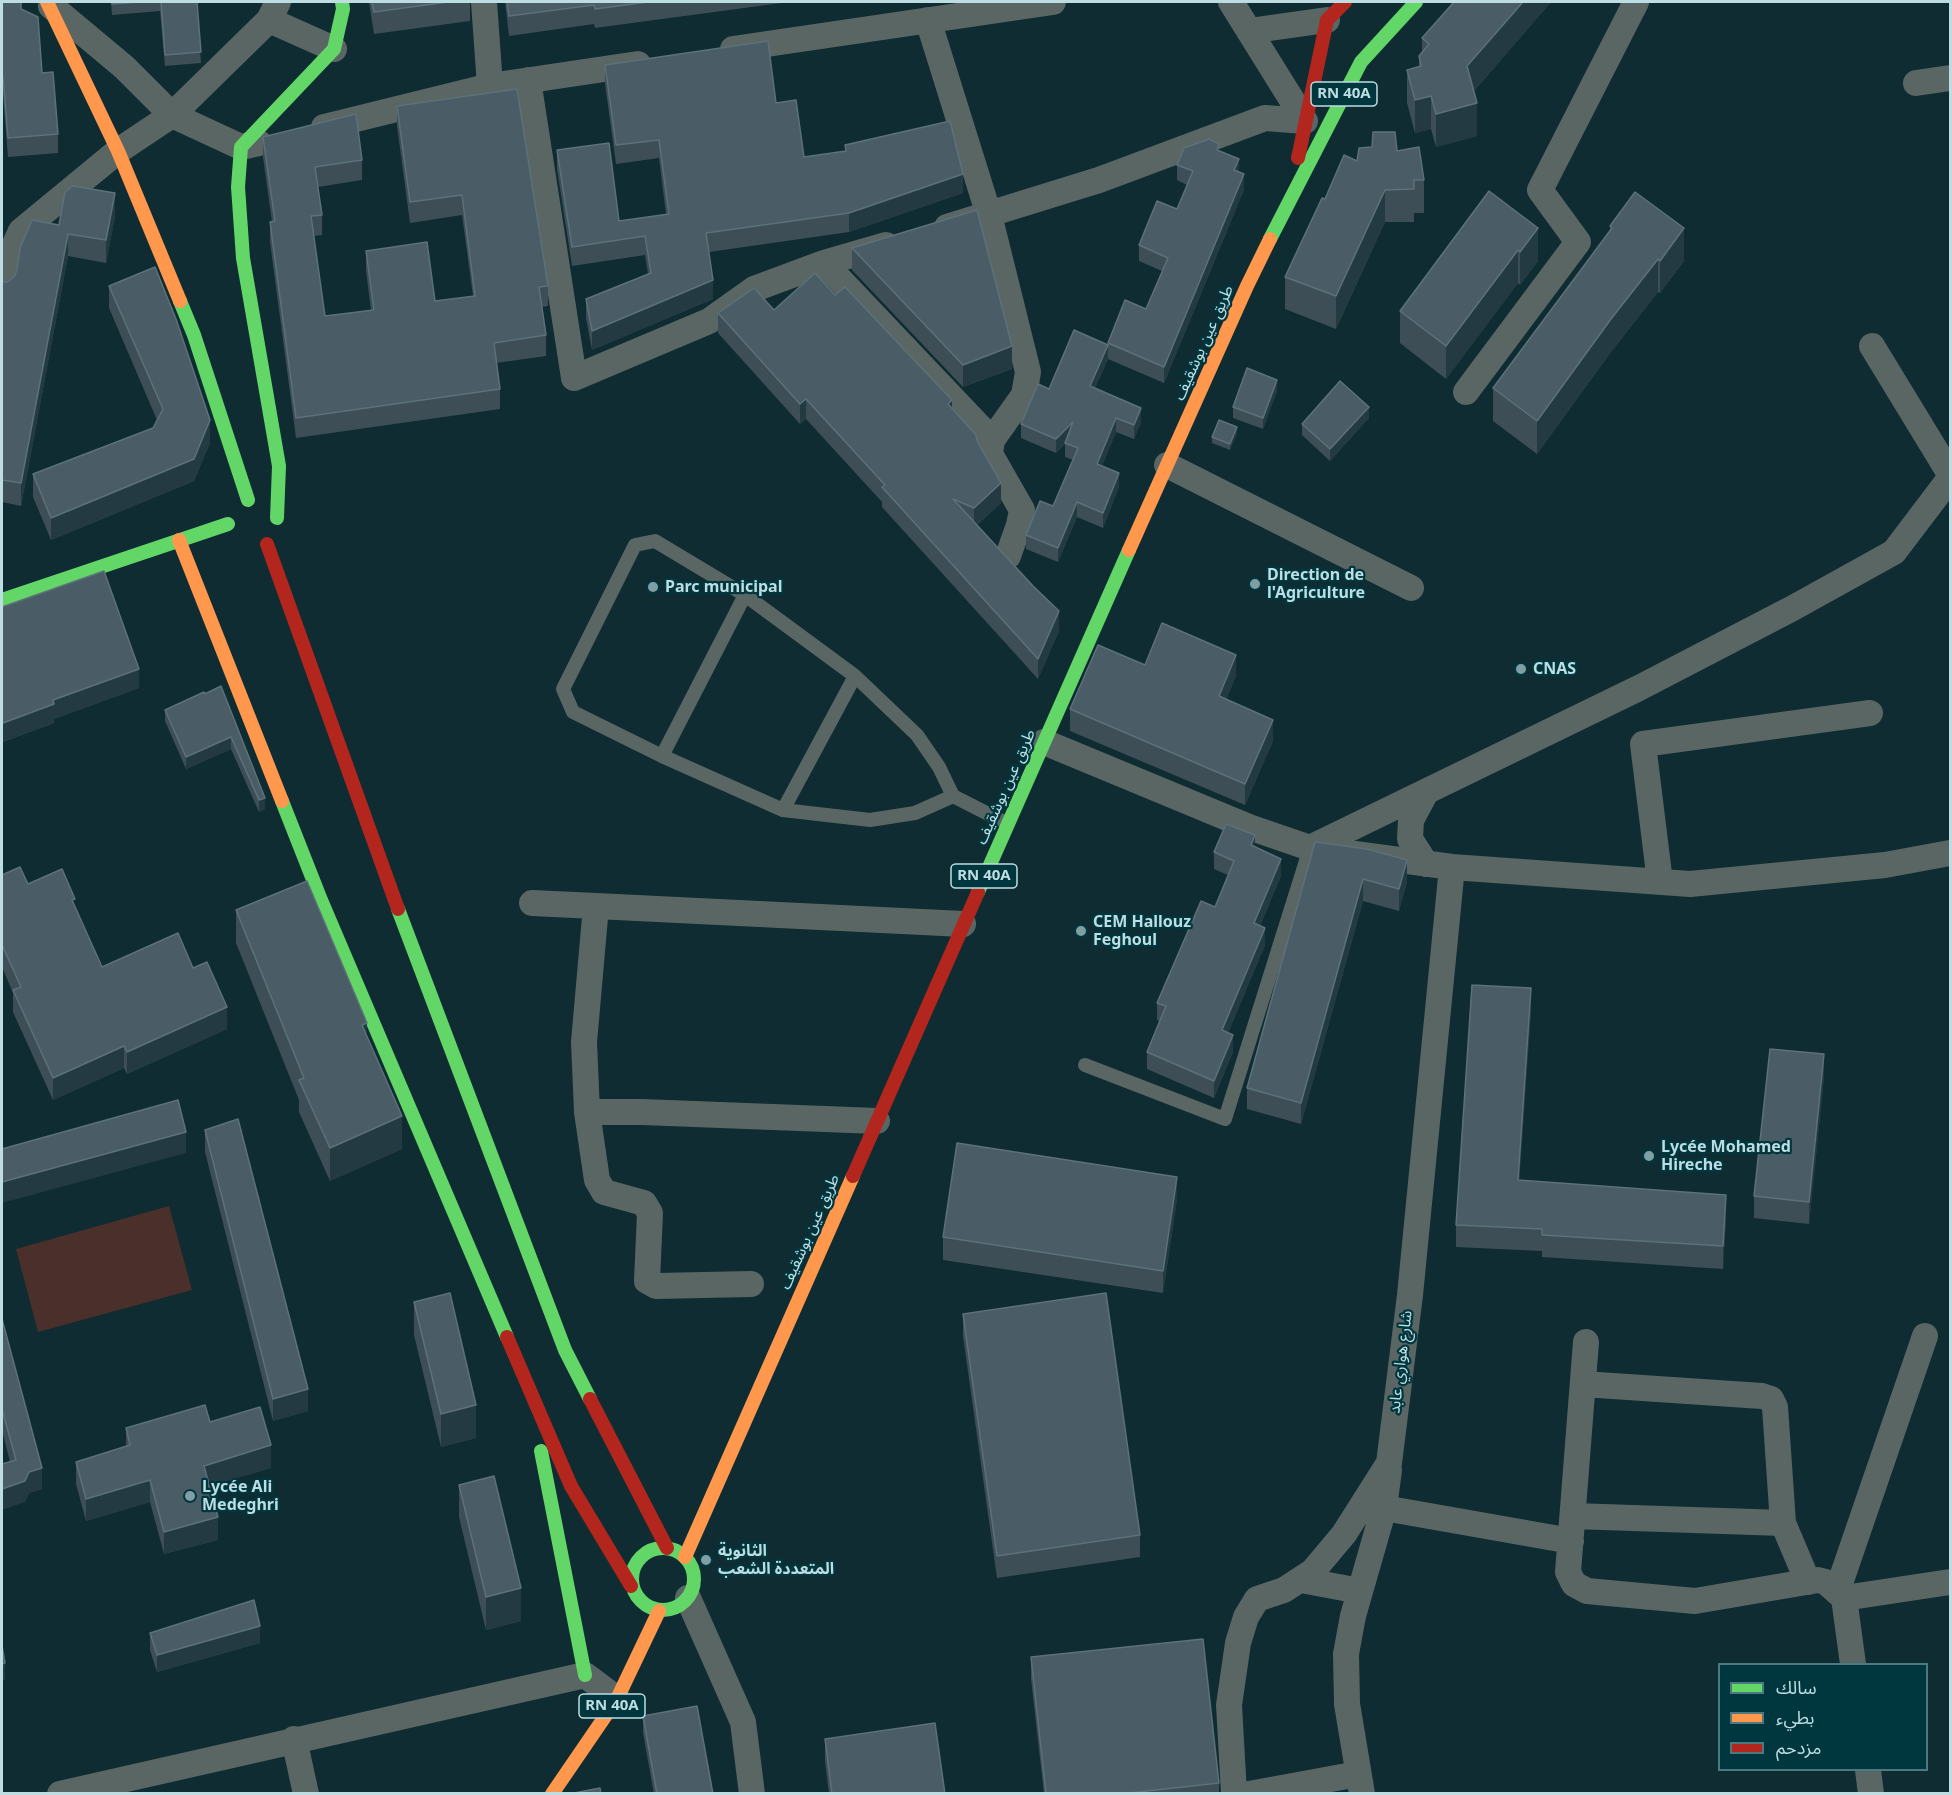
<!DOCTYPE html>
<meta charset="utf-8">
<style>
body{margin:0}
#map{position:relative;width:1952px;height:1795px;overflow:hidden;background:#0e2c31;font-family:"Noto Sans","Noto Sans Arabic",sans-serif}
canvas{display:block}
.frame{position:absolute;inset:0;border:3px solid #bddde2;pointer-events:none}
.legend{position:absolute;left:1718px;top:1663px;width:210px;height:108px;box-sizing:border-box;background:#00373f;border:2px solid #4c7980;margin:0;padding:8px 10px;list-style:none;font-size:18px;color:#bddde2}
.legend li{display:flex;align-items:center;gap:12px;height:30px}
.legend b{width:30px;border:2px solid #4c7980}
</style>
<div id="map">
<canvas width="1952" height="1795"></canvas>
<div class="frame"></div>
<ul class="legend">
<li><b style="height:8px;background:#63d668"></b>سالك</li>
<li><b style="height:8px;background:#ff974d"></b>بطيء</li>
<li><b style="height:8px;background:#b3261e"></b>مزدحم</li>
</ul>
</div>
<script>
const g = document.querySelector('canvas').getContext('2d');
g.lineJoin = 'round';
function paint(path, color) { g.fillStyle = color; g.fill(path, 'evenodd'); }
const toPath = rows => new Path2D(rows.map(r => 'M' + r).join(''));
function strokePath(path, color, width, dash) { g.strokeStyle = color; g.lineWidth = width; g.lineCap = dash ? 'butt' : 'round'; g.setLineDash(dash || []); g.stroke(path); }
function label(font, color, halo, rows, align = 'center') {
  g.font = font + ' "Noto Sans","Noto Sans Arabic",sans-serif'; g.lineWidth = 4.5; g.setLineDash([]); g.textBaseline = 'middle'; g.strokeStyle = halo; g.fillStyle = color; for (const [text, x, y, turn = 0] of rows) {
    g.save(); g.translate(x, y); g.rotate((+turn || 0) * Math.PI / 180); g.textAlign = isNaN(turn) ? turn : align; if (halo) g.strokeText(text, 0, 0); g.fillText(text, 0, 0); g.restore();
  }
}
paint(toPath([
 [169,1206,192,1290,38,1332,16,1249]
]), '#4b2f2a');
strokePath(toPath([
 [662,756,745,595],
 [953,796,915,813,870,820,783,810,662,756,573,712,563,689,635,545,655,541,745,595,855,676,917,735,939,767,953,796,1008,824],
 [783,810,855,676],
 [1085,1065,1225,1119,1310,848]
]), '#5a6664', 14);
strokePath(toPath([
 [484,2,490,86],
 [1231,2,1305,121],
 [51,6,124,67,172,115,241,147,259,143],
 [269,20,334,49],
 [928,20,989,215,1028,372,1024,395,992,440,990,454,1022,510,1019,525,1008,556],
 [1249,31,1327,20],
 [733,49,1053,2],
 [528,80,574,378,709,321,754,289,824,263,886,245],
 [1916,83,1950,78],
 [324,127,490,86,638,64],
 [947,227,1099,180,1265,118,1305,121],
 [824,263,992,440],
 [2,290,5,266,21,231,118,151,172,115,269,20,278,2],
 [1872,346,1950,474],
 [1466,392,1578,242,1540,190,1636,2],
 [1167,465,1411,588],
 [1044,742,1249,827,1310,848,1452,867,1690,884,1885,865,1950,853],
 [1426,792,1411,820,1410,839,1426,864],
 [1310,848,1639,688,1793,608,1894,552,1950,478],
 [1660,882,1643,744,1870,713],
 [532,903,596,906],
 [587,1112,597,1180,604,1192,644,1203,650,1213,647,1281,656,1286,751,1284],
 [877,1121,642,1112,587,1112,584,1042,596,906,963,924],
 [1586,1342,1568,1572,1574,1584,1587,1591,1695,1601,1818,1580,1826,1582,1844,1598],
 [1583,1384,1762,1396,1771,1399,1775,1407,1783,1523,1808,1582],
 [1384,1508,1571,1541],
 [1573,1516,1783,1523],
 [1301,1580,1360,1591],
 [1837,1592,1925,1336],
 [688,1598,743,1722,752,1794],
 [1853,1664,1844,1598,1950,1582],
 [294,1739,306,1794],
 [1868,1770,1871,1794],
 [60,1794,585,1675,617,1699],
 [1234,1794,1229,1705,1238,1643,1246,1617,1257,1599,1284,1590,1313,1571,1344,1534,1389,1463,1410,1295,1452,867],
 [1249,1794,1358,1774],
 [1362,1794,1347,1704,1346,1654,1353,1616,1384,1508,1389,1470]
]), '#5a6664', 26);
strokePath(toPath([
 [1270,239,1361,62,1416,2],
 [180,301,194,335,248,500],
 [277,518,279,466,243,258,238,187,241,147,334,49,343,9,342,2],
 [2,600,228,524],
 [282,801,321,900,507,1337],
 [978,892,1129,550],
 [398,909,565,1350,590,1399],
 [541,1451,585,1675],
 '632 1579a31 31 0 1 1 62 0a31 31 0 1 1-62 0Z'
]), '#63d668', 14);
strokePath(toPath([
 [47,2,118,151,180,301],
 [179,540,282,801],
 [1129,550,1247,286,1270,239],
 [685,1557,853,1176],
 [552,1794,617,1699,659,1611]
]), '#ff974d', 14);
strokePath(toPath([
 [1298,158,1327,20,1345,2],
 [267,544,398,909],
 [853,1176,978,892],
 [507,1337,571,1486,631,1586],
 [590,1399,667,1548]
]), '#b3261e', 14);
paint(toPath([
 [2,2,21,9,42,73,58,134,58,153,8,157,3,95,2,96],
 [111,2,197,2,201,63,165,66,160,11,112,15],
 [369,2,470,2,470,21,374,34],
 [505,2,789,2,595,28,594,24,509,36],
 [1551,2,1474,91,1477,136,1436,147,1431,129,1415,133,1407,103,1407,70,1419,67,1419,56,1422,52,1422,38],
 [605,65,776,103,804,157,845,152,845,145,963,193,849,232,709,252,713,299,592,350,586,318,586,299,648,274,645,255,572,266,557,169,557,150,619,221,666,214,659,158,616,164,605,84],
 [397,106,548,286,548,306,542,307,546,335,546,356,496,363,500,389,500,409,296,438,270,242,270,222,272,222,263,157,263,137,362,160,362,180,318,187,322,215,322,235,314,236,325,316,371,310,366,271,366,251,435,301,473,296,462,215,410,223,397,126],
 [1219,151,1239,172,1244,190,1164,383,1108,359,1095,388,1141,422,1134,439,1116,432,1102,466,1119,487,1103,528,1077,517,1058,562,1026,549,1026,535,1053,506,1073,460,1065,457,1065,444,1056,453,1021,438,1021,424,1049,389,1108,345,1108,343,1146,309,1162,271,1139,261,1139,245,1177,209,1187,185,1177,180,1177,165],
 [1397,151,1424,180,1424,213,1414,213,1414,222,1385,222,1336,329,1285,309,1285,277,1325,199,1357,161],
 [1489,191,1538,261,1520,285,1518,283,1446,379,1400,343,1400,311],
 [115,216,106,263,68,256,21,506,2,502,2,282,7,282,14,277,59,225],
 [1610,226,1684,261,1660,293,1658,292,1611,352,1537,454,1493,421,1493,388,1610,231],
 [852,248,1012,369,963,387,852,270],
 [109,286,210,443,194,481,51,540,33,497,33,474,153,428,157,420,109,308],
 [835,295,952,409,977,441,1001,503,977,525,1059,631,1038,679,882,507,882,502,806,419,800,424,718,333,718,313,774,310],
 [1277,391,1263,429,1233,418,1233,407],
 [1369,418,1330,461,1302,435,1302,424],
 [1237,433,1230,450,1212,443,1212,437],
 [2,607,139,688,54,719,54,723,3,742,2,738],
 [1145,665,1236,676,1226,700,1273,741,1245,805,1070,731,1070,709],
 [221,686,265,809,259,812,231,749,186,769,165,721,165,710],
 [1315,842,1407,882,1399,911,1363,901,1301,1124,1247,1109,1247,1088],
 [1255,847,1281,876,1260,926,1265,945,1228,1033,1233,1052,1214,1098,1147,1069,1147,1052,1160,1021,1157,1020,1157,1003,1215,907,1228,875,1214,869,1214,852],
 [2,875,28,884,75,907,102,967,193,968,227,1029,127,1074,124,1068,53,1100,13,1012,13,993,2,967],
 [236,910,367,1036,402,1149,330,1181,299,1112,299,1100,236,943],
 [1531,1010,1519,1181,1726,1217,1723,1269,1542,1257,1542,1251,1456,1247,1456,1225],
 [1824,1077,1809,1224,1754,1218,1754,1196],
 [205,1130,308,1411,273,1421,205,1152],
 [1177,1199,1163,1293,943,1260,943,1237],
 [414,1302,476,1438,441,1447,414,1335],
 [963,1314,1140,1535,1140,1557,997,1578,963,1336],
 [2,1319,42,1489,29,1493,25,1502,10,1462,2,1430],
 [210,1422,271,1468,209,1486,218,1540,164,1554,150,1502,86,1521,76,1484,76,1462,126,1447,126,1428],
 [459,1485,521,1621,486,1630,459,1517],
 [150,1633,260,1643,157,1672,150,1650],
 [1031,1657,1219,1783,1219,1794,1044,1794,1031,1679],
 [643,1716,713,1794,654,1794,643,1733],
 [825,1739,945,1794,829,1794,825,1761]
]), '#3d4e57');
paint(toPath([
 [1523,2,1551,2,1467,99,1467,66],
 [1431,96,1431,129,1415,133,1415,100],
 [1477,103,1477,136,1436,147,1436,114],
 [1239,159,1239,175,1234,170],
 [963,174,963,193,849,232,849,213],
 [1244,174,1244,190,1164,383,1164,367],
 [1385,190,1385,222,1336,329,1336,296],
 [115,193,115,216,106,263,106,240],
 [1538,228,1538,261,1520,285,1520,252],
 [1684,228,1684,261,1660,293,1660,261],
 [68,234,68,256,21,506,21,483],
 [1518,250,1518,283,1446,379,1446,346],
 [1658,259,1658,292,1611,352,1537,454,1537,421,1611,319],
 [713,280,713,299,592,350,592,331],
 [1108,345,1108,359,1090,400,1090,386],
 [1012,346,1012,369,963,387,963,365],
 [1277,380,1277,391,1263,429,1263,418],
 [806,399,806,419,800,424,800,404],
 [952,400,952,420,948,404],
 [1369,407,1369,418,1330,461,1330,449],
 [1141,408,1141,422,1134,439,1134,425],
 [1116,418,1116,432,1097,478,1097,464],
 [210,420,210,443,194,481,51,540,51,518],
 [1073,422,1065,444,1056,453,1056,439],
 [1237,427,1237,433,1230,450,1230,444],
 [1119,473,1119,487,1103,528,1103,513],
 [1001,483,1001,503,974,528,974,508],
 [1077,502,1077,517,1058,562,1058,548],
 [1059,611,1059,631,1038,679,1038,659],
 [1236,655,1236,676,1219,718,1219,696],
 [139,669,139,688,54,719,54,723,3,742,3,723,53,700],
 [1273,720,1273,741,1245,805,1245,784],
 [231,737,231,749,186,769,186,757],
 [265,798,265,809,259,812,259,800],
 [1255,835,1255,852,1251,845],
 [1281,859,1281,876,1254,940,1254,923],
 [1407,860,1407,882,1399,911,1399,889],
 [1363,879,1363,901,1301,1124,1301,1103],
 [1265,928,1265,945,1222,1047,1222,1030],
 [1531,988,1531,1010,1518,1203,1518,1180],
 [227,1007,227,1029,127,1074,127,1052],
 [367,1023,367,1056,362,1025],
 [1233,1035,1233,1052,1214,1098,1214,1081],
 [124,1046,124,1068,53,1100,53,1078],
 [1824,1054,1824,1077,1809,1224,1809,1202],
 [402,1116,402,1149,330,1181,330,1148],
 [186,1132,186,1153,2,1203,2,1182],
 [1177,1177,1177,1199,1163,1293,1163,1271],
 [1726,1195,1726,1217,1723,1269,1723,1246],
 [308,1389,308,1411,273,1421,273,1399],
 [476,1405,476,1438,441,1447,441,1414],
 [271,1445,271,1468,204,1488,204,1466],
 [42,1468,42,1489,29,1493,25,1502,2,1510,2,1489,29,1472],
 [150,1480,150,1502,86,1521,86,1499],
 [218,1517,218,1540,164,1554,164,1532],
 [521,1588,521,1621,486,1630,486,1597],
 [260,1626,260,1643,157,1672,157,1655],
 [5,1663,5,1679,2,1681,2,1664]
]), '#243a42');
const building = toPath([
 [2,2,21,2,21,9,38,17,42,73,53,72,58,134,8,138,3,76,2,76,2,2],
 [111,2,139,2,112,4,111,2],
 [161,2,197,2,201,52,165,55,161,2],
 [372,2,448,2,374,12,372,2],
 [507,2,648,2,595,9,594,5,509,16,507,2],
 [1454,2,1523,2,1467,66,1477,103,1436,114,1431,96,1415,100,1407,70,1421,66,1419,56,1429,44,1422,38,1454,2],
 [768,41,776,103,796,100,804,157,846,151,845,145,950,121,963,174,849,213,706,233,713,280,592,331,586,299,651,273,645,236,572,247,557,150,609,143,619,221,669,214,659,140,616,145,605,65,768,41],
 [517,89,548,286,539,287,546,335,494,343,500,389,296,418,270,222,275,221,263,137,356,114,362,160,315,167,322,215,311,216,325,316,374,310,366,251,427,242,435,301,475,296,462,195,410,202,397,106,517,89],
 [1373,132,1395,132,1397,151,1419,147,1424,180,1414,180,1414,189,1385,190,1336,296,1285,277,1322,198,1325,199,1344,155,1357,161,1359,148,1372,147,1373,132],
 [1209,139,1219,144,1217,150,1239,159,1234,170,1244,174,1164,367,1108,343,1125,300,1146,309,1168,258,1139,245,1157,201,1177,209,1193,171,1177,165,1184,148,1209,139],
 [73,186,115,193,106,240,68,234,21,483,2,480,2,282,7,282,14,277,17,270,20,248,32,220,59,225,65,192,73,186],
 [1489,191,1538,228,1520,252,1518,250,1446,346,1400,311,1489,191],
 [1635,192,1684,228,1660,261,1658,259,1611,319,1537,421,1493,388,1612,228,1610,226,1635,192],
 [977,210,1012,346,963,365,852,248,977,210],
 [155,267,176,319,210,420,194,459,51,518,33,474,153,428,163,409,109,286,155,267],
 [815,273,835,295,845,287,952,400,948,404,976,435,977,441,1001,483,974,508,953,499,1033,586,1059,611,1038,659,882,487,885,485,806,399,800,404,718,313,754,288,774,310,815,273],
 [1074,330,1108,345,1090,386,1141,408,1134,425,1116,418,1097,464,1119,473,1103,513,1077,502,1058,548,1026,535,1040,501,1053,506,1078,448,1065,443,1073,422,1056,439,1021,424,1038,384,1049,389,1074,330],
 [1247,368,1277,380,1263,418,1233,407,1247,368],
 [1340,381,1369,407,1330,449,1302,424,1340,381],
 [1219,420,1237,427,1230,444,1212,437,1219,420],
 [104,571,139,669,53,700,54,704,3,723,2,719,2,607,104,571],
 [1162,623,1236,655,1219,696,1273,720,1245,784,1070,709,1098,645,1145,665,1162,623],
 [221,686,265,798,259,800,231,737,186,757,165,710,204,692,205,694,221,686],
 [1226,824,1255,835,1251,845,1281,859,1254,923,1265,928,1222,1030,1233,1035,1214,1081,1147,1052,1166,1006,1157,1003,1201,901,1215,907,1234,861,1214,852,1226,824],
 [1315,842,1367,849,1407,860,1399,889,1363,879,1301,1103,1247,1088,1315,842],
 [20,867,28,884,62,869,75,899,72,900,102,967,178,933,193,968,207,962,227,1007,127,1052,124,1046,53,1078,13,990,21,987,2,945,2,875,20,867],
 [307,881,367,1023,362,1025,402,1116,330,1148,299,1080,304,1078,236,910,307,881],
 [1472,985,1531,988,1518,1180,1726,1195,1723,1246,1542,1235,1542,1229,1456,1225,1472,985],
 [1770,1049,1824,1054,1809,1202,1754,1196,1770,1049],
 [178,1100,186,1132,2,1182,2,1149,178,1100],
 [238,1119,308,1389,273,1399,205,1130,238,1119],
 [957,1143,1177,1177,1163,1271,943,1237,957,1143],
 [450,1293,476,1405,441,1414,414,1302,450,1293],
 [1106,1293,1140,1535,997,1556,963,1314,1106,1293],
 [2,1319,42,1468,29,1472,25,1481,2,1489,2,1464,16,1460,2,1409,2,1319],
 [205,1405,210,1422,260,1407,271,1445,204,1466,218,1517,164,1532,150,1480,86,1499,76,1462,130,1445,126,1428,205,1405],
 [494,1476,521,1588,486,1597,459,1485,494,1476],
 [254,1600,260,1626,157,1655,150,1633,254,1600],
 [1203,1639,1219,1783,1120,1794,1046,1794,1031,1657,1203,1639],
 [2,1646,5,1663,2,1664,2,1646],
 [697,1706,713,1794,657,1794,643,1716,697,1706],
 [935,1723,945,1794,832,1794,825,1739,935,1723],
 [600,1788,601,1794,569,1794,600,1788]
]);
paint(building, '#4a5d66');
strokePath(building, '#5c717a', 1.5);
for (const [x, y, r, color] of [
 [1255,584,6,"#809fa4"],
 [653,587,6,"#809fa4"],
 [1521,669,6,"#809fa4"],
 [1081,931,6,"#809fa4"],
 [1649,1156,6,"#809fa4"],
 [190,1496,6,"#809fa4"],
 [706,1560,6,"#809fa4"]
]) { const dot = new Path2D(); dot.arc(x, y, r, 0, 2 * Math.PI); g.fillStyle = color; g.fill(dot); strokePath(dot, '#00373f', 2); }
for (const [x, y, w] of [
 [1344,94,66],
 [984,876,66],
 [612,1706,66]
]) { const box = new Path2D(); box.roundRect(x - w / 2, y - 12, w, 24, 4.5); g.fillStyle = '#00373f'; g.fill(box); strokePath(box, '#bddde2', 1.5); }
label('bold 15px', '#bddde2', null, [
 ["RN 40A",1344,94],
 ["RN 40A",984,876],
 ["RN 40A",612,1706]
]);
label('16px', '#bddde2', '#00373f', [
 ["طريق عين بوشقيف",1204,343,-66],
 ["طريق عين بوشقيف",1006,787,-66],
 ["طريق عين بوشقيف",810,1232,-66],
 ["شارع هواري عابد",1401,1362,-83]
]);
label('bold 16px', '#bddde2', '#00373f', [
 ["Direction de",1267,575],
 ["l'Agriculture",1267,593],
 ["Parc municipal",665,587],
 ["CNAS",1533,669],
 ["CEM Hallouz",1093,922],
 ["Feghoul",1093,940],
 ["Lycée Mohamed",1661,1147],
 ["Hireche",1661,1165],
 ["Lycée Ali",202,1487],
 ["Medeghri",202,1505],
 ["الثانوية",718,1551],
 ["المتعددة الشعب",718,1569]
], 'left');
</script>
